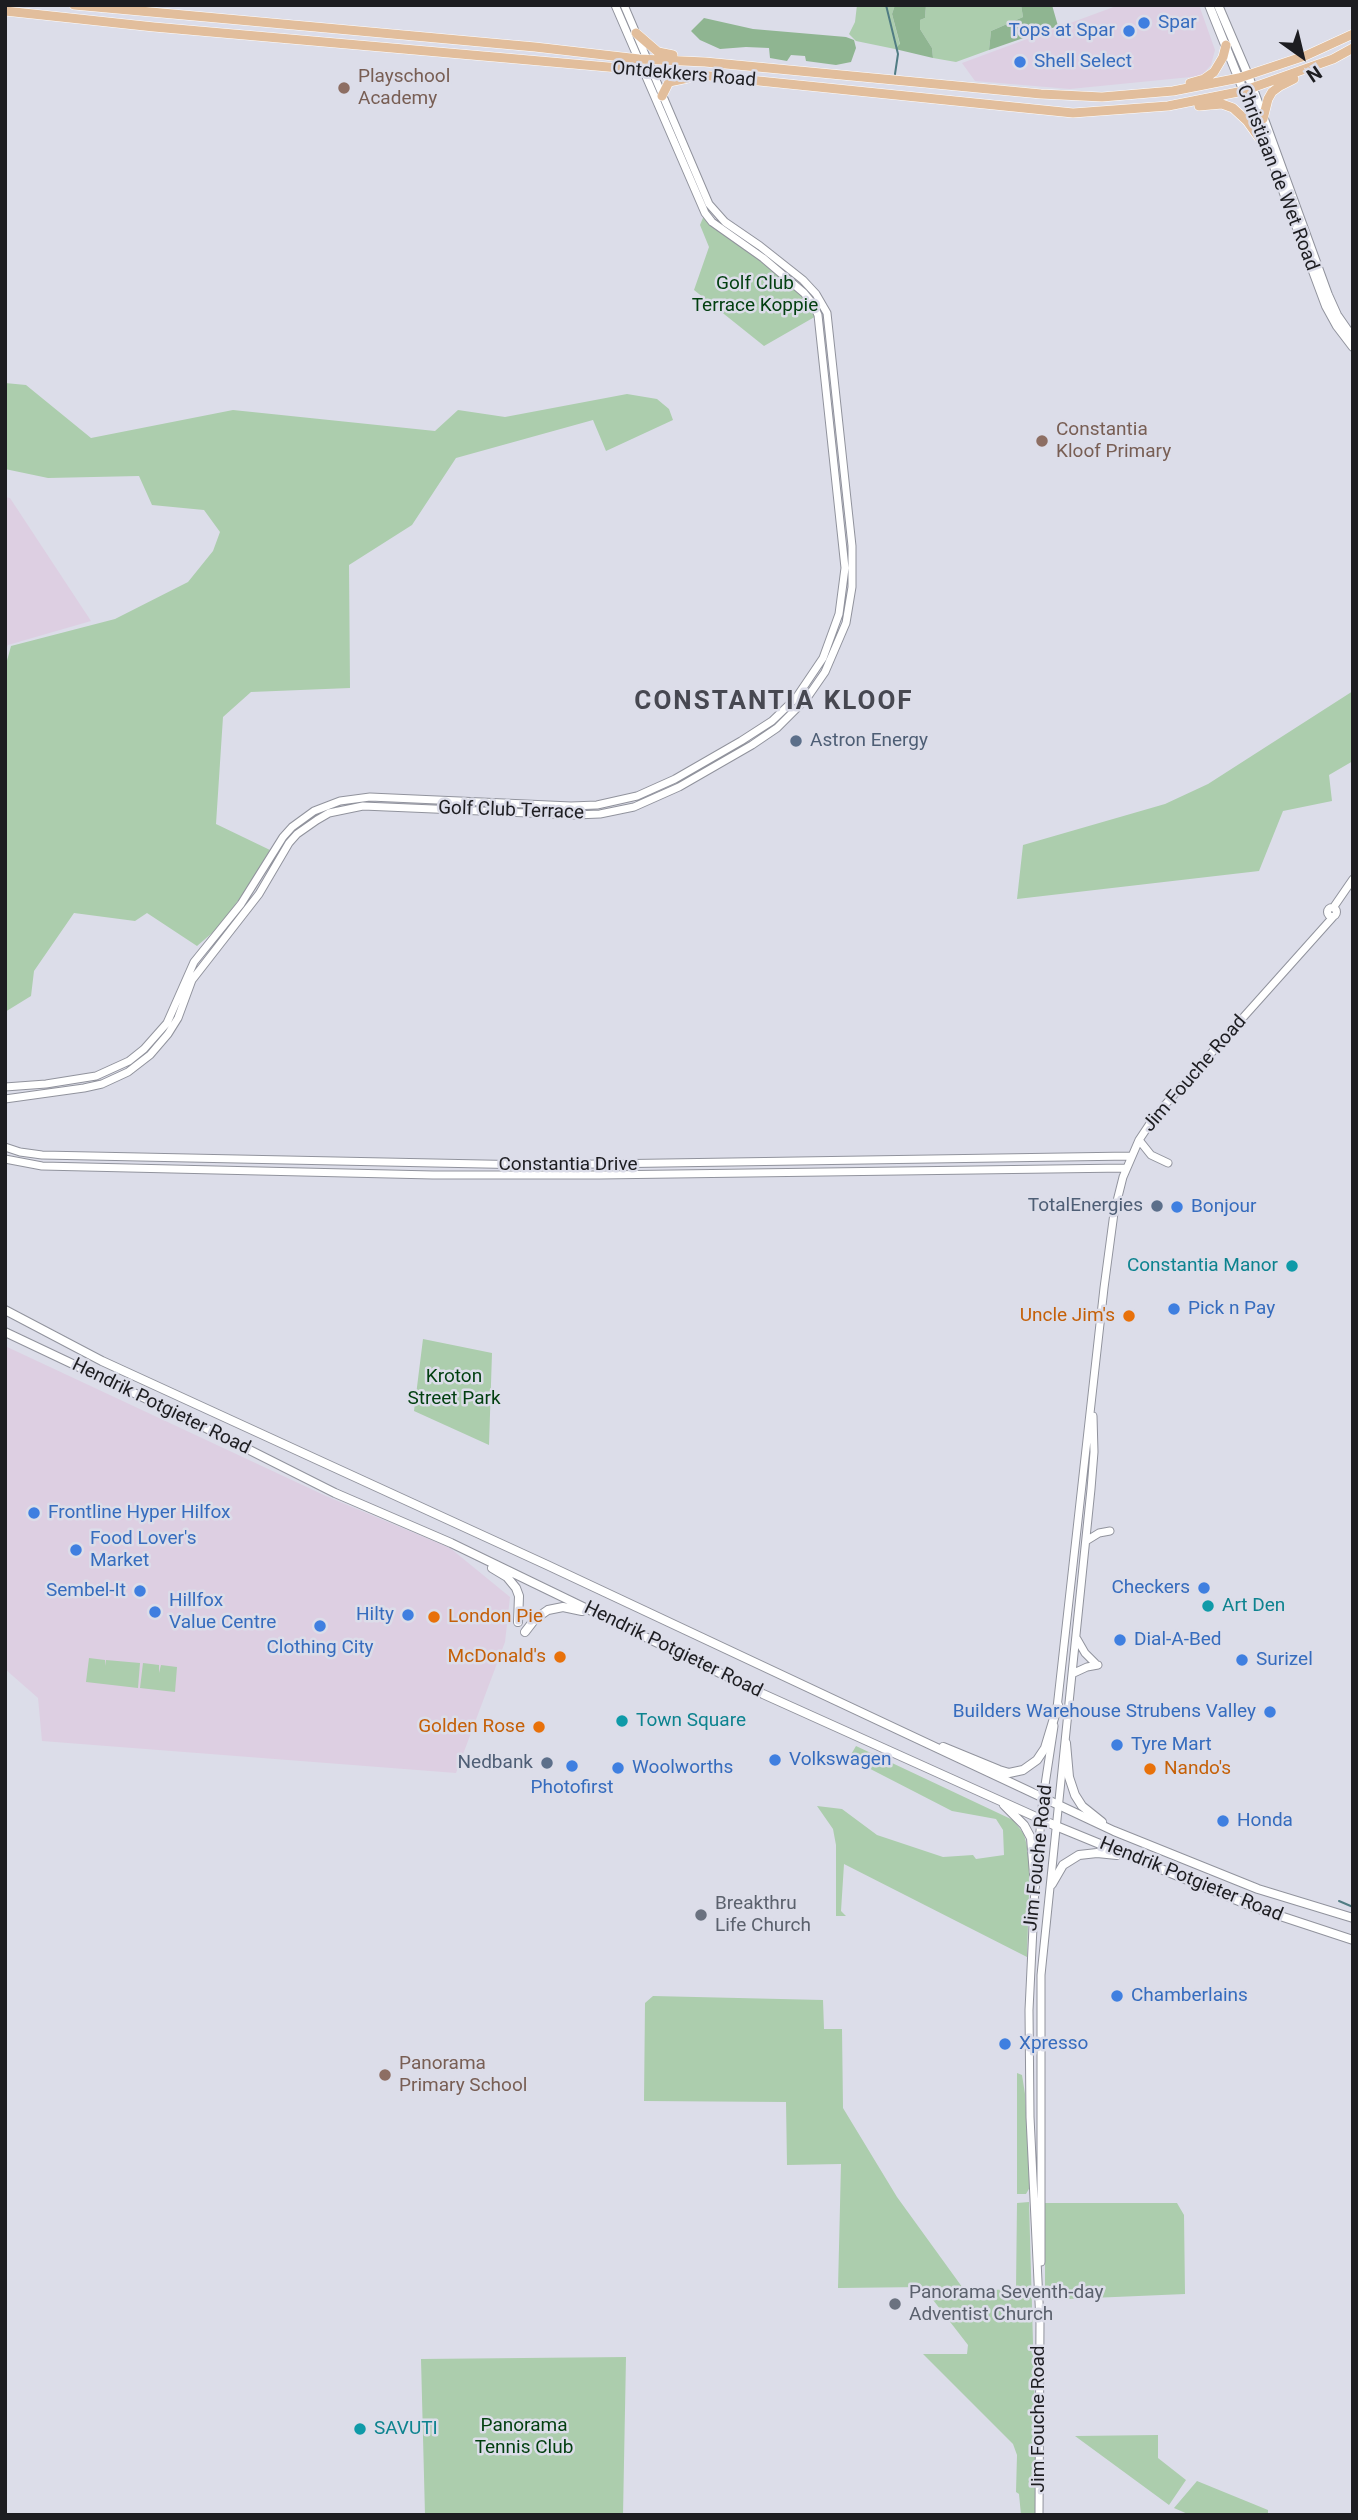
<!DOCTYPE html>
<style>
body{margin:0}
#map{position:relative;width:1358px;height:2520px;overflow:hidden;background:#dcdde9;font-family:Roboto,sans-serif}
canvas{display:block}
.frame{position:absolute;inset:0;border:7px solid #1d1d21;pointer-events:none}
.north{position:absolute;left:1267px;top:21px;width:70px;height:70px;-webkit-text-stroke:5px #dcdde9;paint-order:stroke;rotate:146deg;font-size:19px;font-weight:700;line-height:28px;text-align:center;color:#1d1d21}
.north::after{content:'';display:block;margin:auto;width:24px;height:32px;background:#1d1d21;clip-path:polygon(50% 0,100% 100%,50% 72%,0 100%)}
</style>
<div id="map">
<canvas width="1358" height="2520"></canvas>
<div class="frame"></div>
<div class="north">N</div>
</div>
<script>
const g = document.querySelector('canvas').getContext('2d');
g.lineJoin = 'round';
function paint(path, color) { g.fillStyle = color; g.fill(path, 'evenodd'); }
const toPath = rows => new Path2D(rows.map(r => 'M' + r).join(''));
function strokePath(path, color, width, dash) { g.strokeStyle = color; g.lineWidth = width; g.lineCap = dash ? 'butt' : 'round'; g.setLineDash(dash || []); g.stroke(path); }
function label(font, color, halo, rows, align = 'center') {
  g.font = font + ' Roboto,sans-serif'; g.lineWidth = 5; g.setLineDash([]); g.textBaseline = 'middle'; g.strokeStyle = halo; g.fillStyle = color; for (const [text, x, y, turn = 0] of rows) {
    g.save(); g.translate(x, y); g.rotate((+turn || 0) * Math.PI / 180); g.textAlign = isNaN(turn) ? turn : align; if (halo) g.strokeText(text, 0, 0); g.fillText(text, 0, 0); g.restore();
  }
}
paint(toPath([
 [1119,5,1199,5,1215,50,1211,65,1201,76,1070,89,975,81,962,63],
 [5,497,10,498,91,621,8,645,5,651],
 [5,1346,326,1496,450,1548,510,1597,505,1642,456,1773,42,1741,38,1698,5,1669]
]), '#ddcfe2');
paint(toPath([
 [857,5,895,5,892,14,900,45,895,49,856,41,849,34,855,22],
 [926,5,1021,5,1023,17,991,31,989,50,956,62,933,58,932,48,920,29,920,20,925,18],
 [705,213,788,278,818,315,764,346,694,290,709,247,700,225],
 [5,383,26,385,91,438,233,410,435,431,458,410,505,417,627,394,657,399,669,409,673,420,606,451,593,420,456,458,412,525,349,565,350,688,251,692,223,717,216,824,270,850,248,887,218,928,197,946,147,913,135,921,74,913,34,971,31,996,5,1012,5,668,11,646,115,619,188,582,213,551,220,532,204,510,152,505,139,476,48,478,5,469],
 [1353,691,1353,761,1329,775,1332,801,1283,811,1259,871,1017,899,1023,845,1165,804,1208,784],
 [423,1339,492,1353,489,1445,414,1411],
 [89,1658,105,1660,105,1666,106,1660,140,1663,138,1688,86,1682],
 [143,1663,159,1665,159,1673,161,1665,177,1667,175,1692,140,1688],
 [856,1746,1013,1820,1024,1834,1030,1859,1027,1957,844,1864,841,1911,846,1916,836,1916,836,1845,833,1829,817,1806,842,1809,877,1835,943,1857,973,1855,976,1859,1004,1855,1003,1830,996,1819,952,1811,849,1758],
 [653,1996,823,2000,824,2029,842,2029,843,2108,897,2197,965,2291,1016,2289,1017,2203,1029,2202,1035,2413,1035,2515,1021,2515,1019,2494,1016,2492,1017,2455,1013,2444,923,2354,967,2354,968,2345,923,2287,838,2288,841,2164,787,2165,786,2102,644,2101,645,2003],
 [1017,2073,1022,2075,1025,2094,1030,2187,1026,2194,1017,2194],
 [1045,2203,1177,2203,1184,2215,1185,2294,1045,2300],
 [626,2357,623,2515,425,2515,421,2359],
 [1158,2435,1158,2458,1186,2480,1169,2505,1075,2436],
 [1197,2481,1268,2510,1268,2515,1190,2515,1174,2508]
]), '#accdad');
paint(toPath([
 [895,5,926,5,925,18,920,20,920,29,932,48,933,58,895,49,900,44,892,14],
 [1021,5,1052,5,1058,26,989,50,991,31,1023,17],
 [704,18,753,29,846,37,854,40,856,48,851,62,836,65,806,61,805,56,791,55,787,61,770,58,769,48,746,47,720,49,700,40,691,31]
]), '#8fb591');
strokePath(toPath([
 [886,5,898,54,895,74],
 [1339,1901,1353,1907]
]), '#507c83', 2);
const tertiary = toPath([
 '1327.5 912a4.5 4.5 0 1 1 9 0a4.5 4.5 0 1 1-9 0Z',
 [1333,908,1353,879],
 [5,1087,46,1084,96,1076,129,1061,144,1049,167,1023,194,962,241,904,283,837,292,827,314,811,340,801,370,797,571,806,597,805,637,796,675,779,741,741,772,721,796,698,823,658,839,614,845,568,818,315,813,304,804,293,763,258,712,222,705,213,615,5],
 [5,1099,84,1088,102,1084,128,1072,150,1055,168,1034,178,1018,192,980,259,894,289,843,297,834,317,820,329,813,363,806,575,815,600,814,634,807,679,787,752,745,777,728,807,698,825,672,846,623,852,587,852,546,827,313,816,294,803,280,760,246,725,222,709,204,624,5],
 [1139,1140,1151,1155,1168,1163],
 [5,1147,20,1152,42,1155,532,1165,1131,1156],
 [5,1159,42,1166,433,1175,599,1175,1126,1168],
 [1086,1541,1099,1533,1110,1531],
 [1077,1639,1085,1653,1095,1663],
 [1074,1673,1087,1667,1098,1665],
 [1057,1708,1104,1288,1114,1213,1123,1177,1139,1140,1155,1116,1333,917],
 [1041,2262,1041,1975,1091,1489,1094,1452,1093,1416],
 [1040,2322,1030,2117,1029,2010,1035,1886,1043,1798,1054,1726],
 [1039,2515,1040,2319]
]);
const secondary = toPath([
 [1209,5,1275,169,1326,306,1337,326,1353,347],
 [1218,5,1248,75,1328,295,1337,315,1353,338],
 [5,1310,102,1361,547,1565,1114,1831,1258,1889,1353,1918],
 [5,1332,172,1411,335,1493,451,1543,763,1694,1056,1826,1256,1908,1353,1940],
 [492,1568,507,1577,516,1588,519,1596,518,1622],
 [525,1632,535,1619,548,1610,563,1607,582,1611],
 [1066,1743,1069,1777,1075,1795,1082,1806,1102,1822],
 [943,1747,999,1770,1009,1773,1023,1770,1037,1760,1045,1748,1058,1705],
 [1004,1805,1024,1825,1031,1838,1035,1886],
 [1052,1884,1063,1865,1079,1855,1097,1853,1117,1855]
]);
const primary = toPath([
 [74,5,535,47,639,59,705,62,1041,94,1102,97,1173,91,1239,78,1305,56,1353,34],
 [5,11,154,27,710,76,1073,113,1168,106,1243,91,1333,59,1353,48],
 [636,33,658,52,673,55],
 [1190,83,1204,79,1214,72,1223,57,1226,45],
 [662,96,669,82,688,78],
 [1199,106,1222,104,1233,108,1247,121,1267,149],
 [1263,119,1268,99,1272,92,1280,86,1294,79]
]);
strokePath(tertiary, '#91939d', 9);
strokePath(secondary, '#91939d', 10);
strokePath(primary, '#fff', 10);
strokePath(tertiary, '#fff', 7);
strokePath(secondary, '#fff', 8);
strokePath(primary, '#e2be9c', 9);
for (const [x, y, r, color] of [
 [1144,23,7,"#3f7fe0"],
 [1129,31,7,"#3f7fe0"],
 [1020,62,7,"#3f7fe0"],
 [344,88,7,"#8d6e63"],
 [1042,441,7,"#8d6e63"],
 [796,741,7,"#5c6f8a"],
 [1157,1206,7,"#5c6f8a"],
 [1177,1207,7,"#3f7fe0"],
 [1292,1266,7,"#0f9aa8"],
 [1174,1309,7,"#3f7fe0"],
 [1129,1316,7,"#e8710a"],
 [34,1513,7,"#3f7fe0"],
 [76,1550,7,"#3f7fe0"],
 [1204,1588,7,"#3f7fe0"],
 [140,1591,7,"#3f7fe0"],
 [1208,1606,7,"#0f9aa8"],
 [155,1612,7,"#3f7fe0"],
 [408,1615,7,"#3f7fe0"],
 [434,1617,7,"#e8710a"],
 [320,1626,7,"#3f7fe0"],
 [1120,1640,7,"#3f7fe0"],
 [560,1657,7,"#e8710a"],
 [1242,1660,7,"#3f7fe0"],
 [1270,1712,7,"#3f7fe0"],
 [622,1721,7,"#0f9aa8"],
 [539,1727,7,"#e8710a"],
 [1117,1745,7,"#3f7fe0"],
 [775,1760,7,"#3f7fe0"],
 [547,1763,7,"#5c6f8a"],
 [572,1766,7,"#3f7fe0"],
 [618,1768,7,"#3f7fe0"],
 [1150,1769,7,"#e8710a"],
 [1223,1821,7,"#3f7fe0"],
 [701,1915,7,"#6b7280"],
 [1117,1996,7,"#3f7fe0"],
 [1005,2044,7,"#3f7fe0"],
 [385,2075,7,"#8d6e63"],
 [895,2304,7,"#6b7280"],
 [360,2429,7,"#0f9aa8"]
]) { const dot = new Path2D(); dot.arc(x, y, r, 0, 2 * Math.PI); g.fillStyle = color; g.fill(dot); strokePath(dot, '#dcdde9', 2.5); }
label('19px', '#366cbe', '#dcdde9', [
 ["Spar",1158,23],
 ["Tops at Spar",1115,31,"right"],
 ["Shell Select",1034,62],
 ["Bonjour",1191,1207],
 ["Pick n Pay",1188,1309],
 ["Frontline Hyper Hilfox",48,1513],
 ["Food Lover's",90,1539],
 ["Market",90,1561],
 ["Checkers",1190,1588,"right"],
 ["Sembel-It",126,1591,"right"],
 ["Hillfox",169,1601],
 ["Value Centre",169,1623],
 ["Hilty",394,1615,"right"],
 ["Dial-A-Bed",1134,1640],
 ["Clothing City",320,1648,"center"],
 ["Surizel",1256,1660],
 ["Builders Warehouse Strubens Valley",1256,1712,"right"],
 ["Tyre Mart",1131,1745],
 ["Volkswagen",789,1760],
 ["Woolworths",632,1768],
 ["Photofirst",572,1788,"center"],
 ["Honda",1237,1821],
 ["Chamberlains",1131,1996],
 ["Xpresso",1019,2044]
], 'left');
label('19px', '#1d1d21', '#dcdde9', [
 ["Ontdekkers Road",684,75,5],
 ["Christiaan de Wet Road",1277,178,69],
 ["Golf Club Terrace",511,811,2],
 ["Jim Fouche Road",1195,1074,-49],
 ["Constantia Drive",568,1165],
 ["Hendrik Potgieter Road",161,1407,26],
 ["Hendrik Potgieter Road",673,1650,26],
 ["Jim Fouche Road",1039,1858,-84],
 ["Hendrik Potgieter Road",1191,1880,22],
 ["Jim Fouche Road",1039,2419,-90]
]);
label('19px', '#785e54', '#dcdde9', [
 ["Playschool",358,77],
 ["Academy",358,99],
 ["Constantia",1056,430],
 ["Kloof Primary",1056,452],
 ["Panorama",399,2064],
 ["Primary School",399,2086]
], 'left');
label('19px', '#013f0f', '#dcdde9', [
 ["Golf Club",755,284],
 ["Terrace Koppie",755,306],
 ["Kroton",454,1377],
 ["Street Park",454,1399],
 ["Panorama",524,2426],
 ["Tennis Club",524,2448]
]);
label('19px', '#4e5e75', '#dcdde9', [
 ["Astron Energy",810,741,"left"],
 ["TotalEnergies",1143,1206],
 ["Nedbank",533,1763]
], 'right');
label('19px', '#0d838f', '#dcdde9', [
 ["Constantia Manor",1278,1266,"right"],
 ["Art Den",1222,1606],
 ["Town Square",636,1721],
 ["SAVUTI",374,2429]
], 'left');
label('19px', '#c56008', '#dcdde9', [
 ["Uncle Jim's",1115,1316],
 ["London Pie",448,1617,"left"],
 ["McDonald's",546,1657],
 ["Golden Rose",525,1727],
 ["Nando's",1164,1769,"left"]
], 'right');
label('19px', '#5b616d', '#dcdde9', [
 ["Breakthru",715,1904],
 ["Life Church",715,1926],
 ["Panorama Seventh-day",909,2293],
 ["Adventist Church",909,2315]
], 'left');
g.letterSpacing = '2px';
label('bold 26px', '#474851', '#dcdde9', [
 ["CONSTANTIA KLOOF",774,702]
]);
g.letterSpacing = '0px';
</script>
